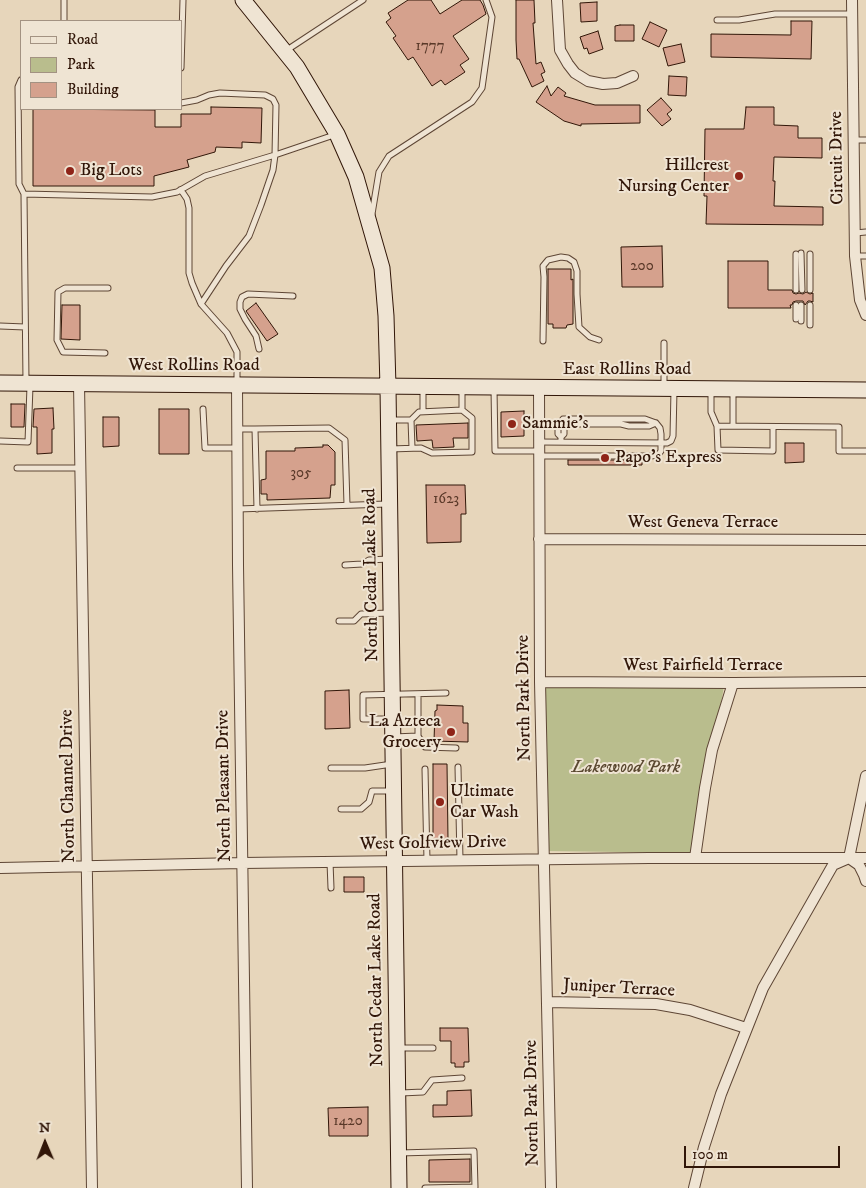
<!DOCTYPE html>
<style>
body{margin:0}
#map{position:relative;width:866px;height:1188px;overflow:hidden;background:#e7d6bb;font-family:"IM FELL DW Pica",serif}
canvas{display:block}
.legend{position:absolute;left:20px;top:20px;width:162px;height:90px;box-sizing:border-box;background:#efe4d3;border:1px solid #a39282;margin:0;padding:6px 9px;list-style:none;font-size:15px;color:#311608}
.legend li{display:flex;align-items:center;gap:10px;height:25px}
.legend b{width:25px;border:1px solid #a39282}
.north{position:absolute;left:20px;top:1118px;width:50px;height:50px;-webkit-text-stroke:4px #efe4d3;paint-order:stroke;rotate:359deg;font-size:14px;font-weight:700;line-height:20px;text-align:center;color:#311608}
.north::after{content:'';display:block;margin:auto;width:18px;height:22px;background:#311608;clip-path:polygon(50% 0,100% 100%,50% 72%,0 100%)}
.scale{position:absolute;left:684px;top:1146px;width:156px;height:22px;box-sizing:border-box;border:2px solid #311608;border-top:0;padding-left:6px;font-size:15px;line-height:18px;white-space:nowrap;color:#311608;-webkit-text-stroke:4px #efe4d3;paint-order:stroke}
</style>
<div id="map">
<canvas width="866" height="1188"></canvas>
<ul class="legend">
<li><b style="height:6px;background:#efe4d3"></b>Road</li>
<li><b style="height:14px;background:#b9bd8d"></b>Park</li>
<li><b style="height:14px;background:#d5a18d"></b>Building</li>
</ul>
<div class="north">N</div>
<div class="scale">100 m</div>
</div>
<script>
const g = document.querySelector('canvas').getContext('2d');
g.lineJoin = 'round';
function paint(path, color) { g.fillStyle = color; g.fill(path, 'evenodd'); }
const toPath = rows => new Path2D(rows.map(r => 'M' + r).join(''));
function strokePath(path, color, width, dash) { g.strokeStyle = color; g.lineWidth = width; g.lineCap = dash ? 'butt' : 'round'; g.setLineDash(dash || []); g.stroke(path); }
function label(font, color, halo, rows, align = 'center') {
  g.font = font + ' "IM FELL DW Pica",serif'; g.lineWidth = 4; g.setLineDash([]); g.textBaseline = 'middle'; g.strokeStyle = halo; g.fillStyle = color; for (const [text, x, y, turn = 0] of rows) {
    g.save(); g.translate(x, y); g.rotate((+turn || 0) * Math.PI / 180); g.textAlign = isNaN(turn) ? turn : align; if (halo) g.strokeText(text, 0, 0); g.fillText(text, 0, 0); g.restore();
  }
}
paint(toPath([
 [540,685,724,686,696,853,544,851]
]), '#b9bd8d');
const building = toPath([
 [408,0,431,0,440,14,462,0,480,0,483,5,486,14,453,36,469,59,460,65,465,72,445,85,441,80,432,86,413,57,408,60,393,38,396,36,386,22,391,18,388,13,408,0],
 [516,0,534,0,535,23,533,23,536,64,541,62,545,72,541,74,544,81,532,87,519,59,517,59,516,40,516,0],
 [597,2,597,21,581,22,580,3,597,2],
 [791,21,812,21,811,59,711,57,711,34,791,35,791,21],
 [650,22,667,30,659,47,642,39,650,22],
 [620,25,634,25,634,41,615,41,615,26,620,25],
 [598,31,603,49,589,54,587,48,584,49,580,37,598,31],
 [681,44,685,62,668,66,663,48,681,44],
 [669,76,687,77,686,96,668,95,669,76],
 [547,86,551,96,558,87,566,93,564,96,595,105,640,105,640,123,581,124,581,126,564,121,536,102,547,86],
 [661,98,672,110,667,114,671,119,662,126,647,110,661,98],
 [211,107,262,108,261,143,242,142,242,148,216,147,215,152,187,160,189,167,154,176,154,186,33,186,33,109,155,110,155,127,181,127,181,114,211,114,211,107],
 [746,107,774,107,774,125,798,126,798,138,822,138,822,158,774,157,773,181,775,181,774,206,823,207,823,225,706,224,707,196,704,196,705,129,744,129,746,107],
 [662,246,663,287,622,287,621,247,662,246],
 [728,261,768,261,768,290,792,290,793,293,796,294,799,293,803,294,806,292,810,294,813,293,813,302,810,301,808,301,805,305,803,301,796,301,793,302,792,305,790,305,791,308,728,308,728,261],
 [548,269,571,269,571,280,573,279,573,324,567,325,566,328,553,328,553,324,548,324,548,269],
 [256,303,278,334,267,341,246,311,256,303],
 [62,305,80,305,80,340,61,339,62,305],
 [11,404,25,404,24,427,11,427,11,404],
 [53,408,54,429,52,429,52,453,37,454,37,427,33,427,34,409,53,408],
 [159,409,189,409,189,454,159,454,159,409],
 [524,411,524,436,501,437,501,412,524,411],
 [103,417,119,417,119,446,103,447,103,417],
 [468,423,468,438,453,438,454,447,433,448,432,440,417,441,416,425,468,423],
 [785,443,804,443,804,462,785,463,785,443],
 [323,445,328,445,335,452,335,485,331,485,330,498,267,500,267,494,261,494,261,480,266,479,266,451,295,451,295,448,323,447,323,445],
 [568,460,642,460,642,465,568,465,568,460],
 [426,485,465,485,466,514,461,514,461,542,427,543,426,485],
 [349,690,350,728,325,729,325,691,349,690],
 [437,705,463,706,463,723,468,723,468,742,434,741,435,711,437,710,437,705],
 [433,764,447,764,448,840,433,840,433,764],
 [344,877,364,877,364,892,344,892,344,877],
 [440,1028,468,1028,469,1062,464,1062,464,1067,455,1067,455,1063,451,1063,451,1041,440,1041,440,1028],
 [471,1090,472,1116,433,1117,433,1105,447,1105,447,1091,471,1090],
 [368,1107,368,1136,329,1136,328,1108,368,1107],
 [470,1159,470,1182,429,1182,429,1160,470,1159]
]);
paint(building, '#d5a18d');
strokePath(building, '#311608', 1);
const lane = toPath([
 [64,0,64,21],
 [717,20,739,20,775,14,852,14],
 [287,50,363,0],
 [181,68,183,0],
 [21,80,18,87,19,184,24,194],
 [181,103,197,100,209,95,220,93,265,95,273,99,276,105,275,155,273,170,261,205,249,236,226,266,201,304,227,333,237,352,237,384],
 [854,140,866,140],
 [180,190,183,193,187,199,189,208,189,273,192,283,201,304],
 [372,214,379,172,389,156,472,102,482,88,492,17,486,0],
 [855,233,866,232],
 [801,253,802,290],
 [810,254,810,290],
 [855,256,866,256],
 [796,290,796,254],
 [810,305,810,325],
 [796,319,796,305],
 [801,321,801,305],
 [0,326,25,327],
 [543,341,544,277,543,266,548,260,561,257,568,258,574,262,577,271,577,294,579,327,590,337,599,340],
 [664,343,664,386],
 [259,349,256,336,245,319,240,309,240,302,242,297,248,294,293,296],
 [105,353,63,352,57,340,58,292,65,288,108,288],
 [26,382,24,194,152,197,177,192,205,176,275,155,334,135],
 [423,387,423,411],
 [494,388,495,451,539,451],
 [711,390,711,412,717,426,718,450,773,451,773,427],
 [733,392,733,426],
 [203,409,205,448,237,448],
 [391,420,411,420,419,412,462,410],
 [411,420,412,448],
 [717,426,839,427,839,451,866,451],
 [237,429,255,429,257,509],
 [255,429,329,428,345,440,347,505],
 [561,439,561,437,564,434,564,428,568,424,621,424,629,426,649,426,656,423],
 [0,441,28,442,30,386],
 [539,442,667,443,671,441,673,436,674,390],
 [390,449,421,448,432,453,472,452,472,418,462,410,462,388],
 [540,456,651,456,658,455,661,451,661,434,660,428,656,423,645,419,563,419,558,426,558,434,561,437],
 [17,468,80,468],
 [238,509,387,504],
 [345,565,362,564,369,560,388,559],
 [339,621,354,621,361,614,390,613],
 [418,694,418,736],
 [390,719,363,719,363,695,446,693],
 [393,737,418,736,425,747,456,748],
 [458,767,460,860],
 [331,768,365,768,392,764],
 [425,769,427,861],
 [341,809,361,809,369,802,372,791,391,791],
 [330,862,331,888],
 [400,1048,433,1048],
 [401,1093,423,1092,432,1080,462,1078],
 [399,1153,474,1151,475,1187,425,1188]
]);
const street = toPath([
 [557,0,560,50,568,64,575,73,588,81,603,84,617,83,633,76],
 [852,0,855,256,860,300,866,315],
 [79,384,92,1188],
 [237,384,238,565,247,1188],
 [539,388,540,682,551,1188],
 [539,539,866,540],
 [540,682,733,683,866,682],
 [695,858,705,788,712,750,733,683],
 [849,858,859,865,864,875,866,881],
 [0,868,242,863,649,858,866,858],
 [547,1002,656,1004,690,1010,746,1028],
 [694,1188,704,1147,721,1094,763,988,833,865,849,858,866,776]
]);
const secondary = toPath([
 [243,0,297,67,337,134,356,177,382,268,386,316,388,387,399,1188],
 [0,383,866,390]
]);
strokePath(lane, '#5e4635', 7);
strokePath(street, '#5e4635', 12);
strokePath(secondary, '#311608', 17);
strokePath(lane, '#efe4d3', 5);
strokePath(street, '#efe4d3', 10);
strokePath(secondary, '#efe4d3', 15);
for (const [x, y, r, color] of [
 [70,171,5,"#8f2418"],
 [739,176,5,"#8f2418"],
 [512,424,5,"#8f2418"],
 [605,458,5,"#8f2418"],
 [451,732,5,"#8f2418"],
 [440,802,5,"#8f2418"]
]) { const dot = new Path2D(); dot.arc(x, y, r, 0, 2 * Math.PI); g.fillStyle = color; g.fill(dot); strokePath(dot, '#efe4d3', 2); }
label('15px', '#5a3929', null, [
 ["1777",430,47],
 ["200",642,267],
 ["305",301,474],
 ["1623",446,500],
 ["1420",348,1122]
]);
label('18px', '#311608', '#efe4d3', [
 ["Circuit Drive",838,158,-91],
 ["West Rollins Road",194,366],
 ["East Rollins Road",627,370],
 ["West Geneva Terrace",703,523],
 ["North Cedar Lake Road",372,575,-91],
 ["West Fairfield Terrace",703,666],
 ["North Park Drive",525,698,-91],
 ["North Channel Drive",69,786,-91],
 ["North Pleasant Drive",225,786,-91],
 ["West Golfview Drive",433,844,-1],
 ["North Cedar Lake Road",377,980,-91],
 ["Juniper Terrace",619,989,3],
 ["North Park Drive",533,1103,-91]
]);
label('18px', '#311608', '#efe4d3', [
 ["Hillcrest",729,166,"right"],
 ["Nursing Center",729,187,"right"],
 ["Big Lots",80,171],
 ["Sammie's",522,424],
 ["Papo's Express",615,458],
 ["La Azteca",441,722,"right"],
 ["Grocery",441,743,"right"],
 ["Ultimate",450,792],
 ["Car Wash",450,813]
], 'left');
label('italic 18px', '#5a4830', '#efe4d3', [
 ["Lakewood Park",626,768]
]);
</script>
